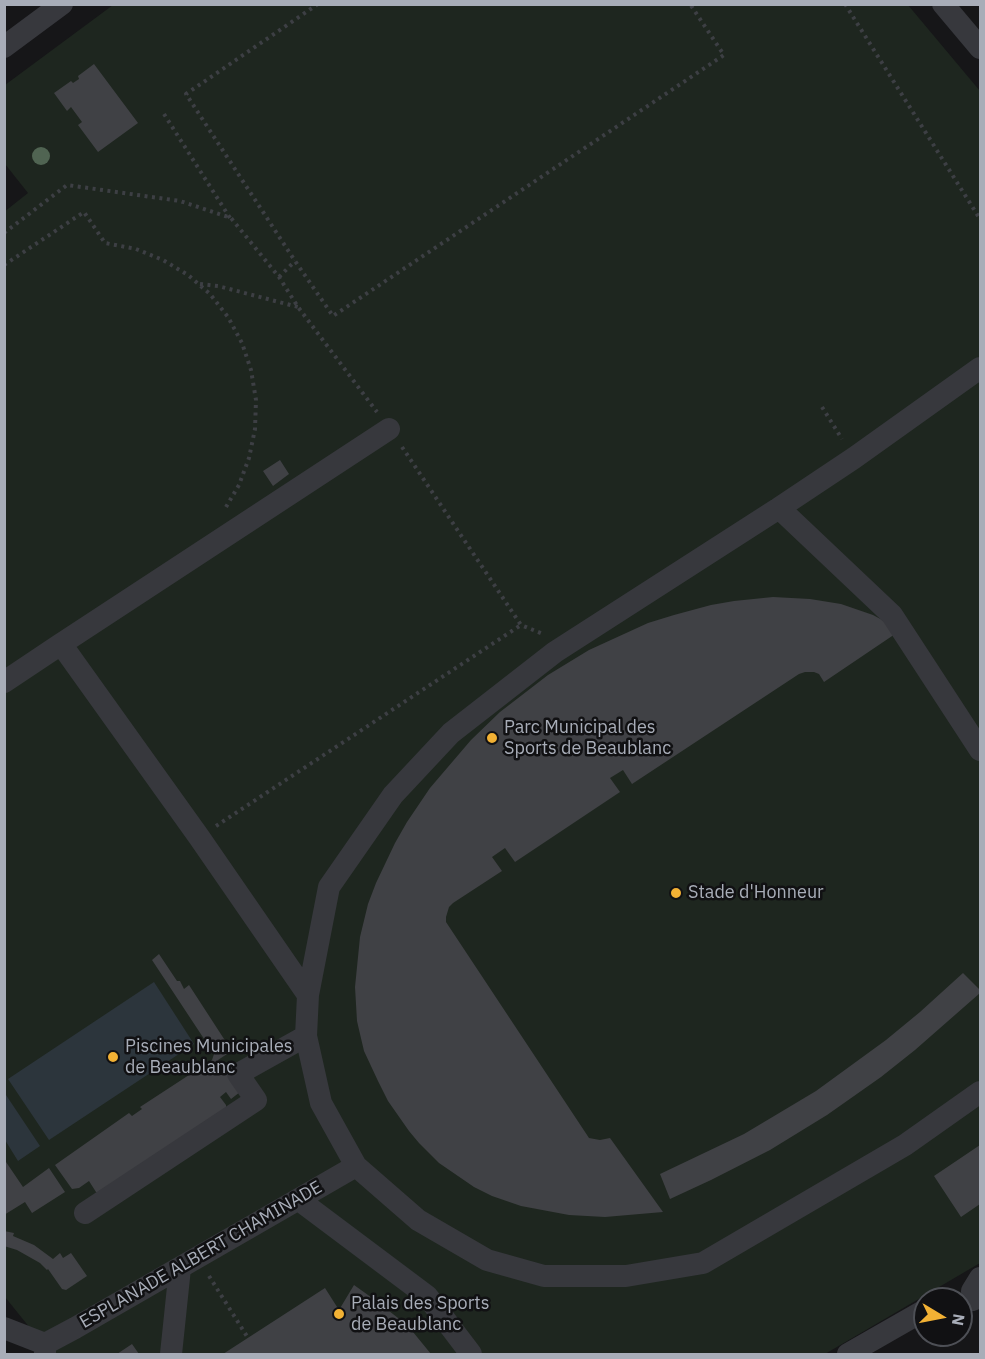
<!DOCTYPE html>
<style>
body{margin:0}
#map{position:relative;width:985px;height:1359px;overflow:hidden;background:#161618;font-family:"IBM Plex Sans",sans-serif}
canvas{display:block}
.frame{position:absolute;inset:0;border:6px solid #a8adb8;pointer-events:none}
.north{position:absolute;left:913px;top:1287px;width:60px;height:60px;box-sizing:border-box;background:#111113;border:2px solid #4d4f55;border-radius:50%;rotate:100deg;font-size:16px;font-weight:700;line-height:24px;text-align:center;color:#a8adb8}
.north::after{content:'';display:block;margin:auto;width:21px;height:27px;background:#f2b134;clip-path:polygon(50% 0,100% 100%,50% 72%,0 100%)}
</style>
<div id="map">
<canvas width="985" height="1359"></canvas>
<div class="frame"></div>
<div class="north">N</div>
</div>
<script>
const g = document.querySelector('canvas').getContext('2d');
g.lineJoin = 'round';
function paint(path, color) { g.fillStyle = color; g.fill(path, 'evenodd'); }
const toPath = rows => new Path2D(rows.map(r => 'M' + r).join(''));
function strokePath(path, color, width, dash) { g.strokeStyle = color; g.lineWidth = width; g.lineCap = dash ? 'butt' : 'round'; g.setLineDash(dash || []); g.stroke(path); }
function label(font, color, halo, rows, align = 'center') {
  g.font = font + ' "IBM Plex Sans",sans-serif'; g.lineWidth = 5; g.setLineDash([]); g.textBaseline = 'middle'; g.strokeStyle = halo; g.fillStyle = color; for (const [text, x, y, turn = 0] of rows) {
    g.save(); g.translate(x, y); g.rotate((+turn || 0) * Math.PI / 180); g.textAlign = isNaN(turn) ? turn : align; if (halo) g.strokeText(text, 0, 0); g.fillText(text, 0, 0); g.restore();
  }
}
paint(toPath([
 [113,5,908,5,980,91,980,1263,825,1354,51,1354,5,1297,4,212,28,193,5,164,5,85]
]), '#1e261f');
paint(toPath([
 [154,982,194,1044,49,1140,8,1079],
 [4,1092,40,1146,18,1161,5,1140]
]), '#2c353c');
paint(toPath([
 [94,64,138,123,98,152,78,125,82,122,71,107,67,111,54,93,71,81,73,83,79,79,78,76],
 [280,460,289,474,273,486,263,471],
 [773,597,810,599,841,604,873,615,901,630,824,682,819,674,814,672,805,672,799,674,632,784,623,770,610,778,620,792,515,862,505,848,492,857,502,871,453,903,449,907,446,917,446,922,589,1138,600,1140,610,1138,663,1212,605,1217,569,1215,521,1206,492,1196,474,1187,439,1163,419,1143,409,1131,388,1101,378,1081,364,1051,360,1034,357,1021,355,987,360,937,368,904,376,883,395,843,407,822,430,788,471,740,500,712,548,675,589,650,648,623,674,615,711,605,734,601],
 [159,954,177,981,180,981,184,989,189,985,226,1042,222,1045,227,1054,218,1060,240,1092,231,1099,226,1092,220,1097,226,1105,226,1110,100,1194,96,1192,89,1181,79,1188,72,1189,55,1165,129,1113,132,1116,142,1109,140,1107,212,1060,214,1054,152,960],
 [963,973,980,990,980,993,915,1050,881,1077,827,1115,770,1150,711,1180,670,1199,660,1174,744,1134,816,1091,886,1040,920,1012],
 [980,1145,980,1204,961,1217,934,1176],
 [4,1159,23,1187,49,1168,65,1192,32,1213,25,1202,4,1215],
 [4,1231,14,1233,13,1236,34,1245,53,1259,60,1253,63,1258,71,1253,87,1276,66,1290,62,1289,48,1269,47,1270,40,1263,17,1250,4,1246],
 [354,1285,375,1300,398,1318,413,1332,431,1354,223,1354,325,1288,339,1310],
 [132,1344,139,1354,117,1354]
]), '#404145');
strokePath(toPath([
 [318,4,186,94,295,261,333,316,724,55,690,4],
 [845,4,980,219],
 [164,114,230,218],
 [4,233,67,185,180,201,231,218,279,277,298,307,377,412],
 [4,265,84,212,105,243,136,249,163,260,188,275,210,294,228,317,242,343,251,370,256,400,255,429,249,458,239,485,226,507],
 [279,277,295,261],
 [200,284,218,286,298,307],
 [822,407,842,439],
 [402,447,521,625,543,634],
 [216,826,521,625],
 [209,1276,248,1338]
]), '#3d3f44', 4, [3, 4.5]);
strokePath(toPath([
 [943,4,980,48],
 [4,47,62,4],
 [389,429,61,644,199,837,308,995,306,1036,321,1103,356,1166,418,1220,487,1260,544,1276,626,1276,703,1263,905,1145,980,1092],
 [779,508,892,615,980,750],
 [4,682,61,644],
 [308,995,329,887,393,795,451,733,555,652,779,508,854,458,980,368],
 [299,1200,427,1296,471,1354],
 [85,1213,256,1100,238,1074,306,1036],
 [973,1300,972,1291,980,1278],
 [4,1328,45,1344,45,1354],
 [45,1344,75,1328,356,1166],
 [171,1354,180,1268],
 [848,1354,925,1310]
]), '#37383d', 22);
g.fillStyle = '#506452';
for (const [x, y] of [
 [41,156]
]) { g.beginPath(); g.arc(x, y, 9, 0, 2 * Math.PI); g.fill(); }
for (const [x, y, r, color] of [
 [492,738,6,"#f2b134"],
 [676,893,6,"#f2b134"],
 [113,1057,6,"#f2b134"],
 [339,1314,6,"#f2b134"]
]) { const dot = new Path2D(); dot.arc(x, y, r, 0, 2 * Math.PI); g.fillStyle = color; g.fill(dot); strokePath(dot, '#111113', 2); }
label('18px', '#a8adb8', '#111113', [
 ["Parc Municipal des",504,728],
 ["Sports de Beaublanc",504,749],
 ["Stade d'Honneur",688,893],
 ["Piscines Municipales",125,1047],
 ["de Beaublanc",125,1068],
 ["Palais des Sports",351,1304],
 ["de Beaublanc",351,1325]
], 'left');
label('18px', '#a8adb8', '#111113', [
 ["ESPLANADE ALBERT CHAMINADE",201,1255,-30]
]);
</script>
